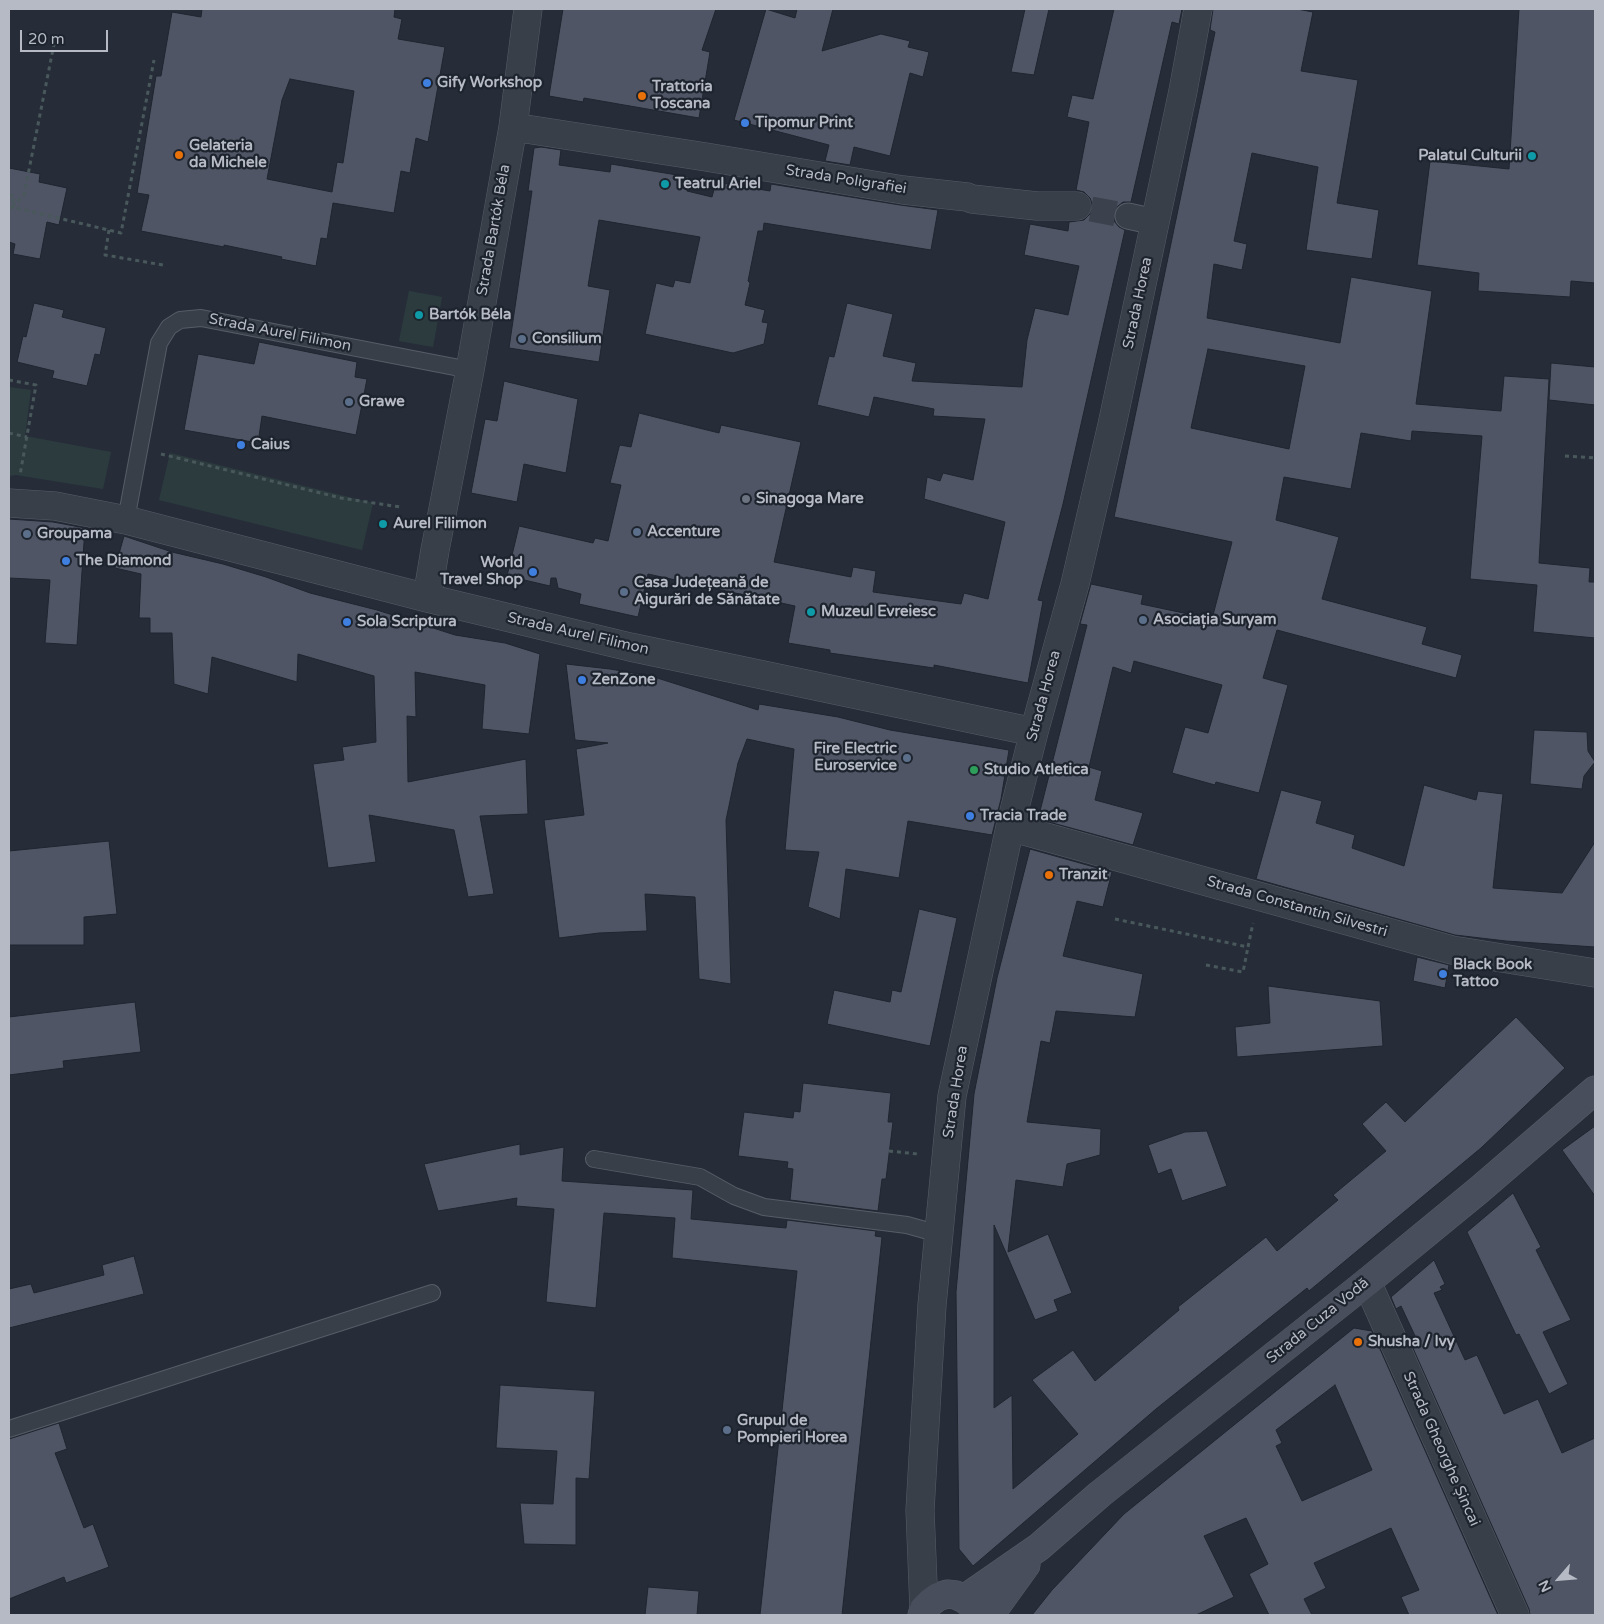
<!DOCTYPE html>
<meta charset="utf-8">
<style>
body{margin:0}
#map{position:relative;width:1604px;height:1624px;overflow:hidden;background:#262d39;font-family:"Varela Round",sans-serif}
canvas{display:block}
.frame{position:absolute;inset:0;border:10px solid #b5bac5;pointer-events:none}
.north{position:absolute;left:1534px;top:1554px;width:50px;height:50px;-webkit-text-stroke:4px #1e242e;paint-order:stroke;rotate:243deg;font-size:14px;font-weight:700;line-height:20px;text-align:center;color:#b5bac5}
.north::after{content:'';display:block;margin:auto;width:18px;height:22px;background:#b5bac5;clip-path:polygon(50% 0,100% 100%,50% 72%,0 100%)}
.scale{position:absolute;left:20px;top:30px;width:88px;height:22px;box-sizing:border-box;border:2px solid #b5bac5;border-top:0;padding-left:6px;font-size:15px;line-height:18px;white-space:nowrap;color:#b5bac5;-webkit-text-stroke:4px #1e242e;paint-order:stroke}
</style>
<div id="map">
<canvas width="1604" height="1624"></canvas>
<div class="frame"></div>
<div class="north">N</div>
<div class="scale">20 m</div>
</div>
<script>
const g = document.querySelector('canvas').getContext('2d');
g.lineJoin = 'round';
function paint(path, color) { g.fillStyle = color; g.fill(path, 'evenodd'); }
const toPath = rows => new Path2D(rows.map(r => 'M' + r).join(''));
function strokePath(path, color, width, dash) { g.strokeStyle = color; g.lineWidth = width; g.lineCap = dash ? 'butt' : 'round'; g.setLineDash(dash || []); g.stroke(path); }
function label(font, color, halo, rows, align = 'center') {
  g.font = font + ' "Varela Round",sans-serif'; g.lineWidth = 4.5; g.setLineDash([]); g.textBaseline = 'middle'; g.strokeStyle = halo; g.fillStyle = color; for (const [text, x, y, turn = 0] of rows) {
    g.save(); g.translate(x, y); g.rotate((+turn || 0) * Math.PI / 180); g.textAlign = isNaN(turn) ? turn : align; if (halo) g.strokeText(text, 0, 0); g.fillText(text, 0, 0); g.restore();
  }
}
paint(toPath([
 [409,291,442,297,433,347,399,341],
 [9,387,31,390,25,436,111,452,103,489,16,475,9,476],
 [170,453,373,503,362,550,159,500]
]), '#2c3c3e');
const building = toPath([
 [202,9,395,9,394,17,402,19,398,39,445,47,428,142,416,138,410,173,401,171,394,213,333,203,327,239,321,238,316,266,281,259,282,257,224,245,224,247,141,231,149,195,137,193,156,76,161,76,172,12,201,17,202,9],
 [290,79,354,91,343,163,337,162,332,192,267,179,282,100,290,79],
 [563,9,716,9,702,50,710,52,699,118,584,98,583,102,549,96,563,9],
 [766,9,795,18,797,9,833,9,822,51,881,34,910,41,908,47,929,52,923,77,910,73,890,156,854,147,850,165,825,161,829,145,734,120,766,9],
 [1025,9,1049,9,1034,75,1011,72,1025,9],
 [1114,9,1182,9,1179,24,1172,22,1131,202,1123,202,1118,206,1114,212,1114,221,1119,227,1125,230,1063,504,1038,600,1043,601,1028,683,934,665,934,668,830,653,830,650,788,643,795,606,648,574,638,617,579,604,581,594,558,588,556,578,551,578,550,586,507,576,519,526,593,543,595,538,608,541,621,485,610,483,619,447,620,445,631,447,639,413,719,433,721,425,801,442,774,562,851,577,853,567,876,571,873,592,961,604,964,593,988,599,1005,522,924,499,927,477,940,481,943,473,973,480,985,419,933,416,934,409,874,397,869,417,817,405,829,356,834,357,847,303,893,314,883,356,916,363,912,381,1022,387,1027,340,1035,308,1068,315,1079,266,1024,255,1030,224,1068,231,1069,222,1084,220,1091,213,1093,206,1090,198,1084,192,1076,190,1089,122,1067,117,1072,95,1093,99,1114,9],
 [1213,9,1297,9,1313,12,1301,71,1358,80,1337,203,1379,210,1372,259,1306,250,1318,167,1252,153,1234,241,1247,244,1242,270,1214,264,1207,318,1340,343,1351,277,1432,291,1416,404,1501,411,1504,376,1549,379,1539,563,1590,568,1589,582,1595,582,1595,638,1533,632,1537,585,1470,579,1482,436,1412,431,1411,441,1361,433,1351,489,1284,477,1276,520,1339,537,1322,599,1427,627,1422,644,1462,655,1456,678,1277,630,1263,678,1288,685,1259,793,1216,782,1215,785,1172,773,1185,727,1208,733,1222,685,1134,661,1131,673,1113,667,1089,767,1102,771,1095,800,1143,813,1133,845,1038,819,1087,625,1080,624,1091,584,1143,595,1141,604,1212,619,1232,542,1114,517,1215,32,1210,30,1213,9],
 [1208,349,1305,366,1289,449,1191,428,1208,349],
 [1519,9,1595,9,1595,283,1571,281,1570,297,1478,291,1479,273,1417,265,1430,161,1509,169,1519,9],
 [541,147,561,150,559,165,610,172,611,164,689,177,687,191,712,197,716,182,770,191,771,184,900,205,938,210,931,250,764,223,763,231,758,231,748,281,750,283,745,305,765,310,762,322,768,323,764,344,733,353,645,334,656,283,673,287,675,280,690,283,700,237,599,220,588,286,610,290,599,362,509,348,532,191,528,191,534,148,541,147],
 [9,168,40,174,39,182,67,188,59,225,47,222,40,259,13,254,15,244,9,242,9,168],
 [34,303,64,310,62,317,106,328,100,355,95,354,87,386,52,378,54,371,17,362,23,336,26,337,34,303],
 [259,342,357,362,355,377,367,379,356,435,262,416,258,443,184,430,198,354,254,364,259,342],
 [1551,363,1595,367,1595,405,1549,400,1551,363],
 [504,381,578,399,566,473,524,464,517,502,471,493,485,419,497,421,504,381],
 [9,519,53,522,85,528,77,645,45,643,50,580,9,578,9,519],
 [124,536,172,552,223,564,266,577,310,593,377,610,455,635,505,643,540,654,529,734,482,729,485,685,415,672,416,717,407,716,408,782,526,759,528,814,480,816,494,894,468,897,454,830,369,815,376,862,328,868,313,764,344,760,342,747,376,742,374,676,298,654,297,682,212,657,208,694,174,684,172,633,150,633,150,618,139,618,141,574,115,568,124,536],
 [566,664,610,669,651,676,758,710,759,704,838,717,890,730,1009,750,1001,799,992,835,908,821,899,878,846,869,840,919,808,907,819,852,785,850,794,749,747,739,738,763,726,820,731,984,699,979,695,897,645,894,647,931,599,933,559,938,544,820,584,815,576,749,608,743,575,740,566,664],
 [1534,730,1587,732,1588,751,1595,762,1584,776,1582,789,1530,784,1534,730],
 [1424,785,1476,800,1478,791,1503,794,1493,888,1562,893,1595,842,1595,947,1506,941,1455,935,1256,879,1281,790,1322,801,1316,823,1355,835,1352,848,1404,866,1424,785],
 [109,841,117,914,84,917,84,945,9,945,9,851,109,841],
 [1030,849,1112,872,1103,907,1077,901,1063,956,1143,974,1135,1017,1056,1011,1050,1043,1041,1041,1027,1122,1101,1129,1100,1155,1067,1164,1063,1187,1016,1180,1008,1252,1048,1234,1072,1293,1054,1300,1058,1311,1035,1320,994,1225,994,1408,1012,1395,1013,1489,1078,1434,1032,1380,1073,1350,1095,1381,1179,1310,1178,1307,1266,1237,1277,1251,1338,1200,1333,1195,1386,1151,1362,1124,1386,1102,1405,1122,1516,1017,1565,1068,1481,1148,1309,1291,1307,1288,1156,1409,973,1566,959,1549,956,1292,974,1094,997,978,1030,849],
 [919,909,957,918,930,1046,827,1024,834,990,890,1002,892,990,901,992,919,909],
 [1417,957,1449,965,1445,988,1413,981,1417,957],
 [1268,986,1380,1001,1383,1046,1237,1057,1235,1027,1270,1023,1268,986],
 [135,1002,141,1052,63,1061,64,1068,9,1075,9,1017,135,1002],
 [803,1083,891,1093,888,1122,893,1122,886,1179,882,1179,878,1211,790,1200,793,1169,787,1168,788,1162,738,1156,744,1112,793,1118,794,1111,800,1112,803,1083],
 [1595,1126,1595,1196,1562,1150,1595,1126],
 [1207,1131,1227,1186,1182,1201,1171,1169,1158,1174,1148,1145,1185,1132,1207,1131],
 [520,1144,520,1155,564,1147,562,1181,693,1190,691,1219,786,1228,787,1220,876,1231,875,1236,882,1237,842,1615,760,1615,797,1271,672,1258,675,1218,604,1213,596,1308,546,1302,554,1209,516,1206,517,1198,438,1211,424,1164,520,1144],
 [1513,1193,1541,1247,1536,1250,1571,1320,1543,1332,1568,1384,1549,1394,1519,1334,1516,1335,1467,1232,1513,1193],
 [134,1256,144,1294,9,1328,9,1289,31,1284,34,1293,104,1275,102,1265,134,1256],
 [1434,1260,1445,1284,1440,1287,1442,1290,1434,1293,1465,1360,1477,1355,1504,1414,1538,1399,1562,1453,1595,1438,1595,1615,1530,1615,1529,1609,1408,1337,1416,1338,1401,1306,1396,1309,1391,1297,1434,1260],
 [1354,1328,1372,1331,1498,1615,1409,1615,1401,1597,1419,1590,1391,1528,1314,1563,1326,1588,1304,1599,1312,1615,1269,1615,1249,1574,1268,1564,1246,1518,1204,1536,1234,1597,1196,1615,1032,1615,1052,1590,1124,1514,1354,1328],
 [1335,1385,1372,1470,1302,1501,1276,1446,1282,1443,1276,1430,1335,1385],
 [500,1385,595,1391,589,1479,576,1478,576,1545,524,1544,520,1503,553,1504,557,1451,496,1448,500,1385],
 [59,1423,67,1449,55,1453,84,1528,93,1524,109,1567,66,1583,64,1577,9,1599,9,1439,59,1423],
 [648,1587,699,1591,697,1615,645,1615,648,1587]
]);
paint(building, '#4f5564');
strokePath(building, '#202630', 1);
strokePath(toPath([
 [1091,209,1128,216]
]), '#3b424e', 25, [25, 12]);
const service = toPath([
 [126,520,159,343,169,327,180,320,201,318,470,370],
 [594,1159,700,1177,734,1196,764,1207,907,1225,939,1234],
 [9,1429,432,1293]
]);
const pedestrian = toPath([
 [1128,216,1155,222]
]);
const minor = toPath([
 [513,127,706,157,903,190,967,197,972,199,1037,206,1077,206],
 [9,503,55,506,126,520,427,598,630,647,1034,732],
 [427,598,435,550,470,370,513,127,528,9],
 [1010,827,1452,950,1595,973],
 [1367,1282,1515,1615],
 [924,1609,920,1510,925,1424,932,1305,952,1096,1010,827,1034,732,1075,584,1112,425,1183,91,1198,9]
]);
const secondary = toPath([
 [964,1599,1039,1547,1100,1494,1367,1282,1479,1190,1595,1090],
 [922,1615,924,1609,931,1602,938,1597,947,1594,956,1595,964,1599,972,1605,976,1612],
 [990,1615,1026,1565]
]);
strokePath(service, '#575d67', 18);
strokePath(pedestrian, '#575d67', 27);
strokePath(minor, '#575d67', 29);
strokePath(secondary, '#575d67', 29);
strokePath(toPath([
 [9,195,14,196,12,207],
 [12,207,24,195,55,39],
 [9,208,12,207,121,233,154,60],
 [109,230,105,255,163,265],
 [9,380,36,385,20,475],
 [9,433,27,437],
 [161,454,341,498,400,507],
 [1565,456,1595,458],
 [1115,919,1248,947,1253,923],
 [1206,965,1243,972,1248,947],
 [889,1151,918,1154]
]), '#49585b', 3, [4, 4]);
strokePath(service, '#393f49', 16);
strokePath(pedestrian, '#393f49', 25);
strokePath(minor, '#393f49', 28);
strokePath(secondary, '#484e5c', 28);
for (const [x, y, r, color] of [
 [427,83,5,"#3f7fe0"],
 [642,96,5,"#e8710a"],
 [745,123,5,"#3f7fe0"],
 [179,155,5,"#e8710a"],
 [1532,156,5,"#0f9aa8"],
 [665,184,5,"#0f9aa8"],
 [419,315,5,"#0f9aa8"],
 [522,339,5,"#5c6f8a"],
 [349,402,5,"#5c6f8a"],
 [241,445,5,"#3f7fe0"],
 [746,499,5,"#6b7280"],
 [383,524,5,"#0f9aa8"],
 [637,532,5,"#5c6f8a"],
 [27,534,5,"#5c6f8a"],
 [66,561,5,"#3f7fe0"],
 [533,572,5,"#3f7fe0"],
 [624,592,5,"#5c6f8a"],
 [811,612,5,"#0f9aa8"],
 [1143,620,5,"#5c6f8a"],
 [347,622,5,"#3f7fe0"],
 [582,680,5,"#3f7fe0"],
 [907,758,5,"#5c6f8a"],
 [974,770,5,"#2e9e5b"],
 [970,816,5,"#3f7fe0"],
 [1049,875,5,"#e8710a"],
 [1443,974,5,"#3f7fe0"],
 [1358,1342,5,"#e8710a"],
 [727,1430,5,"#5c6f8a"]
]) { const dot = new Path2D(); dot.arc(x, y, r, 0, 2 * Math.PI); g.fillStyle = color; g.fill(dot); strokePath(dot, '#1e242e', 2); }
label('bold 15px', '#b5bac5', '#1e242e', [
 ["Gify Workshop",437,83],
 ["Trattoria",652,87],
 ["Toscana",652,104],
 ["Tipomur Print",755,123],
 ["Gelateria",189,146],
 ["da Michele",189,163],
 ["Palatul Culturii",1522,156,"right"],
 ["Teatrul Ariel",675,184],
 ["Bartók Béla",429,315],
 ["Consilium",532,339],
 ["Grawe",359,402],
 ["Caius",251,445],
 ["Sinagoga Mare",756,499],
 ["Aurel Filimon",393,524],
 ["Accenture",647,532],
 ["Groupama",37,534],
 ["The Diamond",76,561],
 ["World",523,563,"right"],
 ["Travel Shop",523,580,"right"],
 ["Casa Județeană de",634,583],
 ["Aigurări de Sănătate",634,600],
 ["Muzeul Evreiesc",821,612],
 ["Asociația Suryam",1153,620],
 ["Sola Scriptura",357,622],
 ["ZenZone",592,680],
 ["Fire Electric",897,749,"right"],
 ["Euroservice",897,766,"right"],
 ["Studio Atletica",984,770],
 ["Tracia Trade",980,816],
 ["Tranzit",1059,875],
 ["Black Book",1453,965],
 ["Tattoo",1453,982],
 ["Shusha / Ivy",1368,1342],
 ["Grupul de",737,1421],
 ["Pompieri Horea",737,1438]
], 'left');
label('15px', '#b5bac5', '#1e242e', [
 ["Strada Poligrafiei",846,180,9],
 ["Strada Bartók Béla",494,230,-80],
 ["Strada Horea",1138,303,-78],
 ["Strada Aurel Filimon",280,333,11],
 ["Strada Aurel Filimon",578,634,13],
 ["Strada Horea",1044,696,-75],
 ["Strada Constantin Silvestri",1297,907,16],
 ["Strada Horea",956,1092,-81],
 ["Strada Cuza Vodă",1318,1321,-39],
 ["Strada Gheorghe Șincai",1441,1449,66]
]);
</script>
